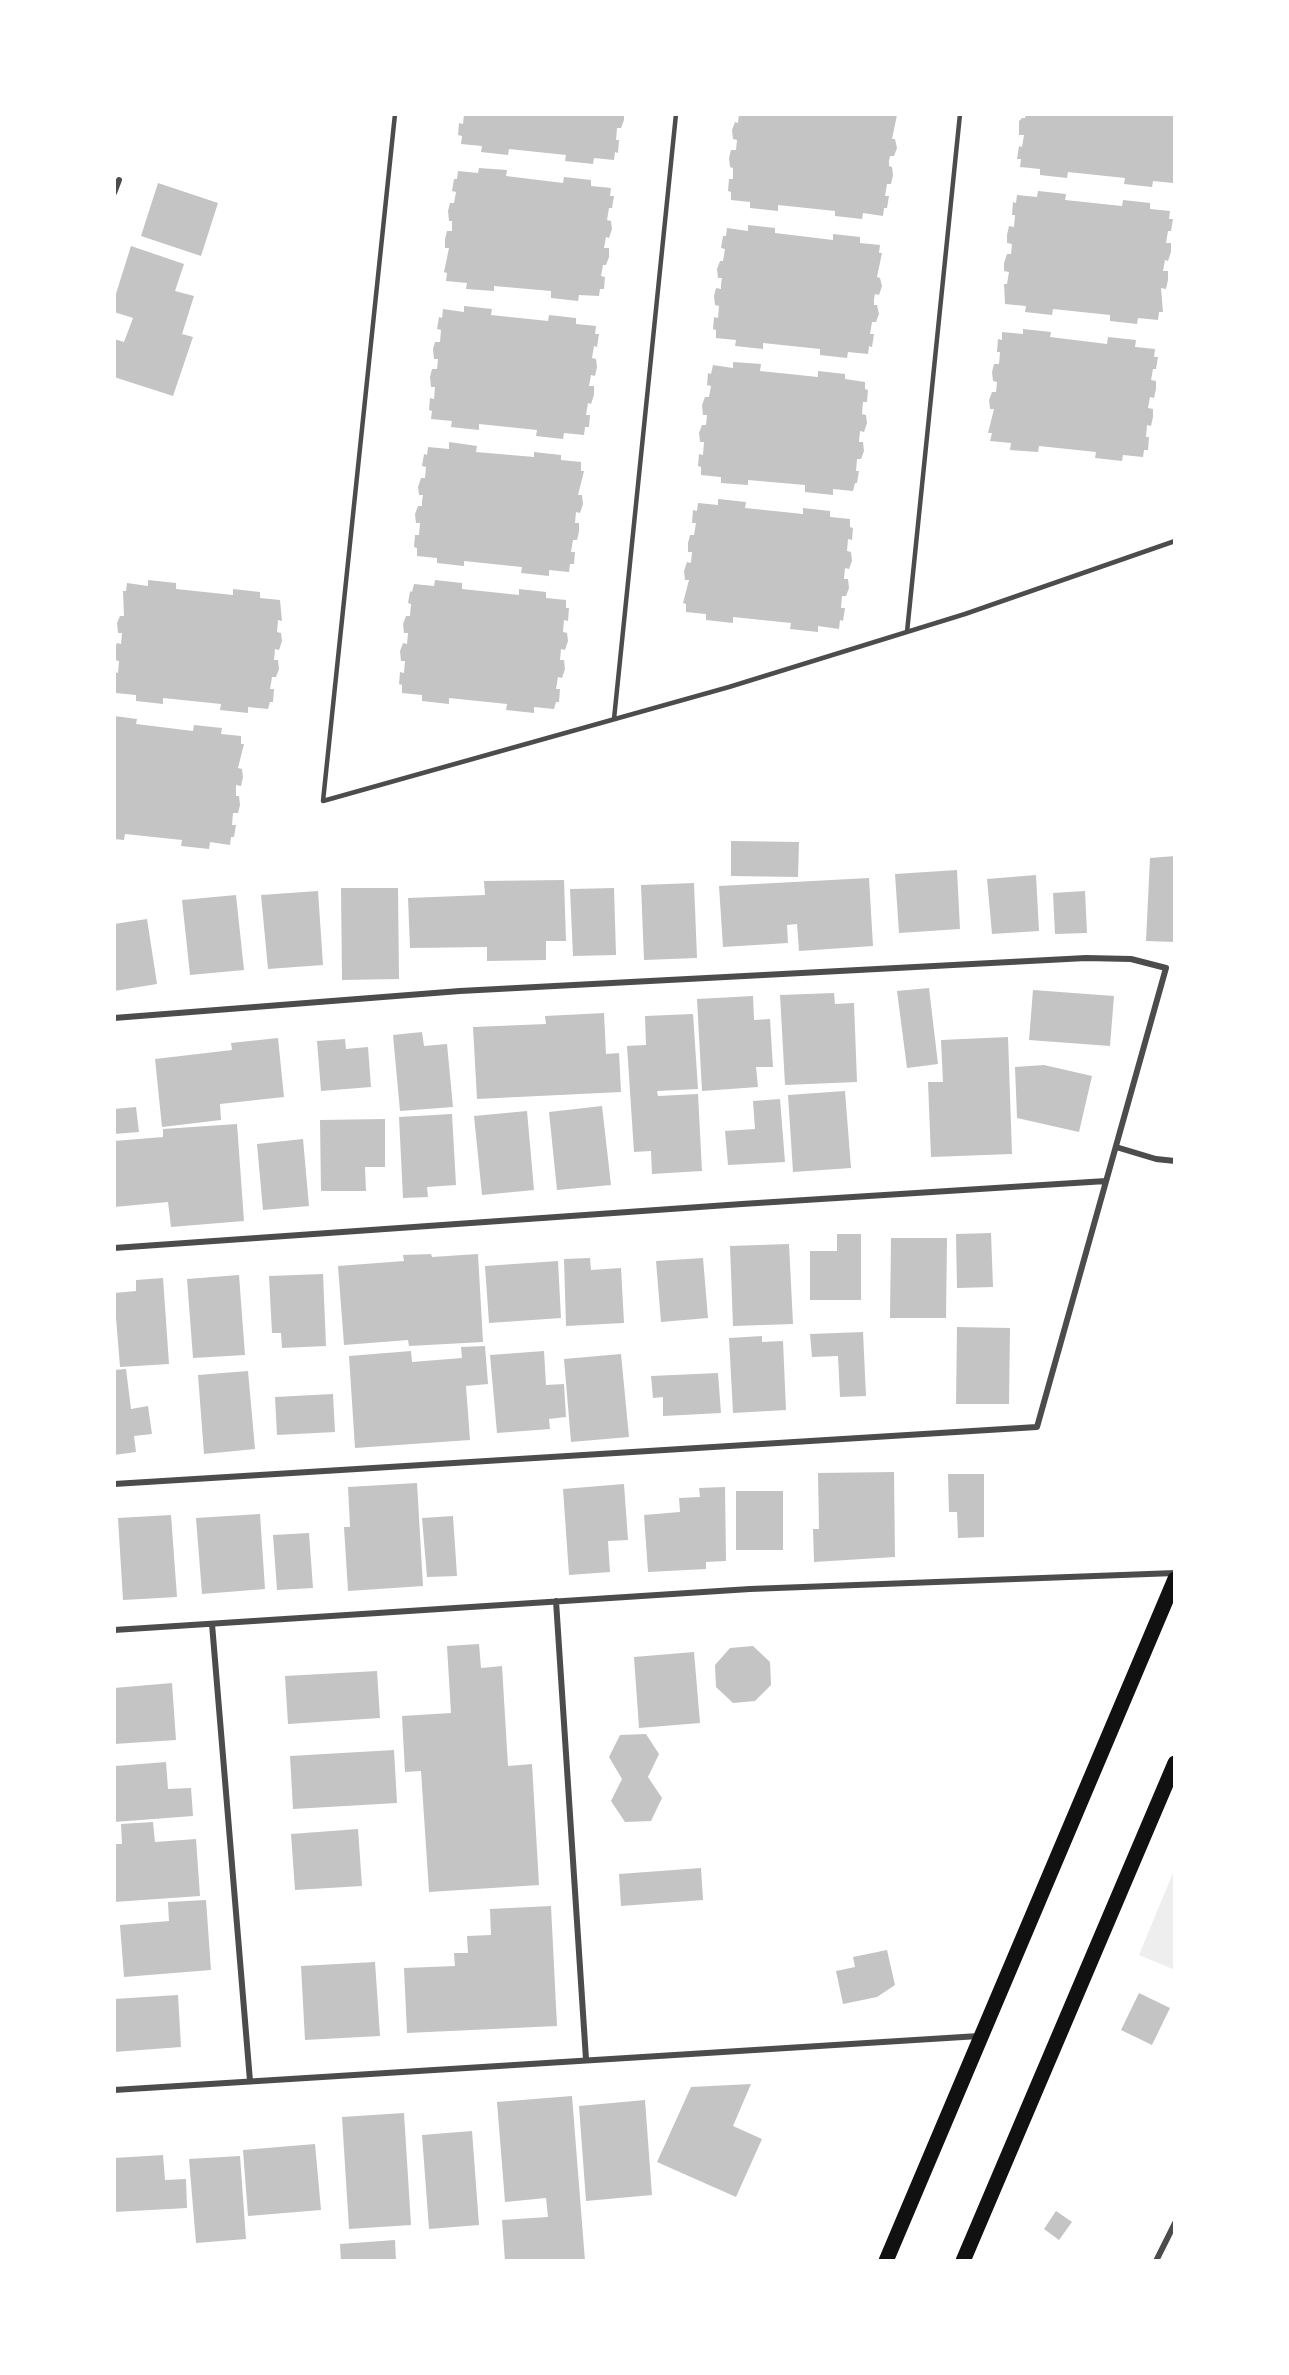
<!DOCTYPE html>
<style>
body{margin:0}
#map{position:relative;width:1289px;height:2375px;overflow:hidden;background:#fff;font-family:"Nunito Sans",sans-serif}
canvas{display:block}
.frame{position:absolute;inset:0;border:116px solid #fff;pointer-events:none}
</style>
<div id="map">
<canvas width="1289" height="2375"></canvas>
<div class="frame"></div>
</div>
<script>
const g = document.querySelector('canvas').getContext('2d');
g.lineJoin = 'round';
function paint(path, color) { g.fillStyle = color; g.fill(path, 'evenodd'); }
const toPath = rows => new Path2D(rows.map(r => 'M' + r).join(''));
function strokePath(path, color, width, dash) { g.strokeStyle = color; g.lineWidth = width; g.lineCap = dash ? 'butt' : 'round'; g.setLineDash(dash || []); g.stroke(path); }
paint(toPath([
 [1175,1868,1175,1970,1139,1955]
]), '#eee');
paint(toPath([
 [464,114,624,114,624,120,621,128,617,128,616,140,619,140,618,153,615,152,614,160,594,158,593,164,565,161,566,155,509,149,508,155,481,152,482,146,461,144,462,136,458,135,459,123,463,124],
 [739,114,897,115,892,139,895,139,897,148,894,156,890,156,889,161,889,166,892,167,893,175,891,184,887,184,885,196,889,196,887,208,884,208,883,216,863,213,862,219,835,216,835,211,778,205,778,211,750,208,750,202,731,200,731,192,728,191,729,179,733,179,733,168,730,167,729,158,731,150,736,150,737,140,733,139,732,130,735,122,738,123],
 [1026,114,1175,114,1175,175,1173,183,1153,181,1152,187,1124,184,1125,178,1068,172,1067,178,1040,175,1040,169,1020,167,1021,159,1017,159,1019,146,1022,147,1024,135,1019,135,1019,121,1022,118,1025,118],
 [479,168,507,170,506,176,563,183,564,177,591,180,591,186,611,188,610,196,614,196,612,208,609,208,607,220,611,221,612,229,609,238,606,237,604,248,609,248,609,257,606,265,603,265,601,276,605,277,604,289,600,289,599,296,579,295,578,301,551,298,551,291,494,286,494,291,466,289,467,283,446,281,447,273,444,272,449,248,445,248,445,239,447,231,452,231,452,221,449,221,448,211,450,203,454,203,456,192,452,191,454,179,457,179,458,171,478,173],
 [158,183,218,203,201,256,141,236],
 [1038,191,1066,194,1065,200,1122,206,1123,200,1150,203,1150,209,1170,211,1169,219,1173,219,1171,231,1168,231,1166,243,1171,243,1171,252,1168,261,1165,260,1163,271,1168,271,1168,280,1166,289,1161,288,1163,312,1159,312,1158,320,1138,318,1137,324,1110,321,1110,315,1053,309,1052,315,1025,312,1026,306,1005,304,1004,284,1007,284,1009,272,1004,271,1004,263,1007,254,1011,254,1012,244,1007,243,1007,235,1009,226,1014,227,1015,215,1012,215,1013,202,1016,203,1017,195,1037,197],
 [748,225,775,228,775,233,833,240,833,234,860,237,860,243,880,245,879,253,882,253,877,277,880,278,882,286,879,295,875,294,874,299,874,305,877,305,879,314,876,322,872,322,870,334,874,334,872,347,869,346,868,354,848,352,847,358,820,355,820,349,763,343,763,349,735,346,736,340,716,338,716,330,713,329,714,317,718,318,719,306,715,305,714,296,716,288,721,289,721,284,722,278,718,278,717,269,720,261,723,261,725,249,721,248,723,236,726,236,727,228,748,231],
 [131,246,184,264,175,291,194,296,182,334,193,337,173,396,114,377,114,339,124,342,133,318,114,312,114,300],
 [464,306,492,309,491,315,548,321,549,315,576,318,576,324,596,326,595,334,599,334,597,347,594,346,592,358,596,359,597,367,595,376,591,375,589,386,594,386,594,395,591,404,588,403,586,415,590,415,589,427,585,427,584,435,564,433,563,439,536,436,537,430,479,424,479,430,451,427,452,421,431,419,432,411,429,410,430,398,434,399,435,387,431,387,430,377,432,369,437,369,438,359,434,359,433,349,435,342,440,342,441,330,437,329,439,317,442,318,443,309,464,312],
 [1023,329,1051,332,1050,337,1107,344,1108,337,1136,340,1135,347,1155,349,1154,357,1158,357,1156,369,1153,369,1151,380,1156,381,1156,389,1154,398,1150,397,1148,408,1153,409,1153,417,1151,426,1147,425,1146,437,1149,437,1148,450,1144,450,1143,457,1123,455,1122,461,1095,458,1096,452,1039,446,1038,452,1010,450,1011,443,990,441,992,433,988,433,994,409,990,409,989,400,992,392,996,392,997,382,993,381,992,372,994,364,999,364,1000,352,997,352,998,339,1002,340,1002,332,1023,334],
 [733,362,761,364,760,371,818,377,818,371,845,374,845,379,865,382,865,389,868,390,867,402,863,402,862,414,866,415,867,423,864,432,860,431,859,442,863,442,864,451,861,459,857,459,856,471,859,471,857,483,855,483,853,491,833,489,833,495,805,492,805,485,748,480,748,485,721,483,721,477,701,475,701,467,698,466,699,454,703,455,704,442,700,442,699,433,702,425,706,425,707,415,703,415,702,405,705,397,709,397,711,386,707,385,708,373,711,374,713,365,733,368],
 [449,442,477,446,476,452,534,457,534,452,561,455,561,460,581,462,581,471,584,471,578,495,582,495,583,504,580,513,576,512,575,523,579,523,579,532,577,540,573,540,571,552,575,552,574,564,570,564,569,572,549,570,549,576,521,573,522,567,464,561,464,566,437,563,437,558,417,556,417,548,414,547,415,535,419,535,420,523,416,523,415,514,418,506,422,506,422,501,423,495,419,495,418,487,421,478,425,478,426,467,422,466,424,454,427,455,428,447,449,449],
 [718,499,746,502,745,508,803,514,803,508,830,511,830,517,850,519,850,527,853,528,852,540,848,539,847,551,851,552,852,561,849,569,845,568,844,579,848,579,849,588,846,596,842,596,841,608,845,608,843,621,840,620,839,629,818,626,818,632,790,629,791,623,733,617,733,623,706,620,706,614,686,612,686,604,683,603,689,580,685,580,684,571,687,562,691,563,692,552,688,552,688,543,690,535,694,535,696,523,692,523,693,510,697,511,698,503,718,505],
 [148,580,176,583,176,589,233,595,233,589,260,592,260,598,280,600,282,621,278,620,277,632,281,633,282,641,279,650,275,649,274,660,278,660,279,669,276,677,272,677,270,689,274,689,273,702,270,702,268,709,248,707,248,713,220,710,221,704,163,698,163,704,136,701,136,695,116,693,114,674,114,672,118,673,119,661,115,660,114,651,117,643,121,644,122,633,118,633,117,623,120,616,124,616,123,591,126,591,127,583,148,586],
 [435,580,462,583,462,589,519,595,519,589,546,592,546,598,566,600,566,608,569,608,568,621,564,620,563,632,567,633,568,641,565,650,561,649,560,660,564,660,565,669,562,678,558,677,556,689,560,689,559,702,556,702,554,709,534,707,534,713,506,710,507,704,449,698,449,704,422,701,422,695,402,693,402,685,399,684,400,672,404,673,405,661,401,661,400,651,403,643,407,644,408,633,404,633,403,624,406,616,410,616,411,604,408,603,410,591,412,592,414,584,434,586],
 [114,716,137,719,136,724,193,731,194,725,222,728,221,734,241,736,241,744,244,744,238,768,242,769,243,777,241,786,236,785,236,796,239,796,240,805,238,813,233,813,232,825,236,825,234,837,231,837,230,845,210,842,209,849,181,846,182,840,125,834,124,840,114,839],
 [731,841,799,842,798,877,731,876],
 [1175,856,1175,942,1146,941,1150,858],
 [957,870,960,929,899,933,895,874],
 [1036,875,1039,931,992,934,987,879],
 [869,878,873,946,799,951,797,924,787,925,788,943,723,947,719,886],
 [564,880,566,941,546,941,546,960,487,961,487,947,410,948,408,898,485,895,484,881],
 [694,883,697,958,644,960,641,885],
 [341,888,398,888,399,979,342,980],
 [614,888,616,955,573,956,570,889],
 [318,891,323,965,268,969,261,895],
 [1085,891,1087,933,1055,934,1053,893],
 [236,895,244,970,190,975,182,900],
 [147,919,157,984,114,991,114,924],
 [929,988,938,1064,907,1068,897,991],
 [1033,990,1114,996,1110,1046,1029,1040],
 [834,993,835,1004,854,1003,857,1082,785,1085,780,995],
 [753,996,754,1020,770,1019,773,1067,756,1067,758,1087,702,1091,697,999],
 [604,1013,606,1054,619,1053,621,1092,477,1099,473,1027,546,1024,545,1016],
 [693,1014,698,1089,657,1091,658,1096,698,1094,702,1171,652,1174,651,1151,634,1152,627,1046,646,1045,645,1016],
 [422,1032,424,1046,447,1044,453,1107,400,1111,393,1035],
 [1008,1037,1012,1154,931,1157,928,1082,943,1082,941,1040],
 [278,1038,284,1097,220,1104,221,1120,162,1127,155,1059,232,1050,231,1043],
 [345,1039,346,1049,368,1047,371,1087,321,1091,317,1041],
 [1044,1065,1092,1076,1079,1132,1017,1118,1015,1067],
 [845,1091,851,1168,793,1172,788,1095],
 [780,1099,785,1162,728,1165,725,1131,755,1129,753,1101],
 [602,1106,611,1185,557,1190,549,1112],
 [136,1107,139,1132,114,1134,114,1109],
 [527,1111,534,1190,482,1195,474,1116],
 [452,1114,456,1185,427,1187,428,1197,403,1198,399,1117],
 [385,1119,385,1167,365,1167,366,1191,321,1191,320,1120],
 [237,1124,244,1221,171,1227,168,1202,114,1207,114,1141,163,1137,163,1129],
 [303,1139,309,1206,263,1210,257,1144],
 [991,1233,993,1287,957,1288,956,1234],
 [837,1234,861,1234,861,1300,810,1300,810,1251,837,1251],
 [891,1238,947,1238,946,1318,890,1318],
 [789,1244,793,1324,733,1326,730,1246],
 [431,1254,432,1257,478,1254,483,1342,409,1346,408,1340,344,1345,338,1266,404,1261,403,1255],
 [590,1258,591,1270,621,1268,624,1323,566,1326,564,1259],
 [703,1258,708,1318,661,1322,656,1261],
 [558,1261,561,1318,489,1323,485,1266],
 [323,1274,326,1346,282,1348,281,1333,272,1333,269,1276],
 [239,1275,245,1355,193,1358,187,1279],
 [163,1278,169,1364,120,1367,114,1293,136,1291,136,1280],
 [957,1327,1010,1328,1009,1404,956,1404],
 [863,1332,866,1396,840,1397,838,1356,812,1357,810,1334],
 [762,1336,762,1342,783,1341,786,1410,733,1413,729,1338],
 [485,1346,488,1384,466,1386,470,1440,355,1448,349,1356,411,1351,412,1362,462,1358,461,1347],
 [544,1351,546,1385,564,1384,566,1417,549,1419,550,1429,497,1433,490,1355],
 [621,1354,629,1437,571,1442,564,1359],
 [126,1369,131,1409,148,1406,152,1434,134,1436,136,1452,114,1455,114,1370],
 [248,1371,255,1449,204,1454,198,1375],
 [718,1373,721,1413,663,1416,663,1397,653,1398,651,1376],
 [333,1394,335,1432,277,1435,275,1397],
 [894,1472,895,1557,814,1562,813,1529,819,1529,818,1473],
 [948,1474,984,1474,984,1537,958,1538,957,1512,949,1512],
 [417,1483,423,1586,348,1591,344,1527,350,1527,348,1487],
 [624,1484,628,1540,608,1541,610,1572,569,1575,563,1489],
 [725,1487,726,1561,706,1562,706,1569,648,1572,644,1515,680,1512,679,1498,700,1497,699,1488],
 [736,1491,783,1491,783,1550,736,1550],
 [260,1514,265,1589,202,1594,196,1518],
 [171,1515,177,1597,123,1600,118,1518],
 [453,1516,457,1576,427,1577,422,1518],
 [309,1533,313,1588,277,1590,273,1535],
 [479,1644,481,1668,502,1666,508,1766,532,1764,539,1885,429,1892,421,1771,405,1772,402,1716,451,1713,447,1646],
 [753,1646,770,1662,771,1685,755,1701,733,1703,716,1687,715,1665,730,1648],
 [694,1652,700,1723,639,1728,634,1657],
 [377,1671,380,1718,288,1724,285,1676],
 [172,1683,176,1740,114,1744,114,1688],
 [646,1734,659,1754,648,1777,662,1798,651,1821,625,1822,611,1801,622,1779,609,1757,620,1735],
 [394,1750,397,1803,293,1809,290,1756],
 [166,1762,168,1789,191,1788,193,1816,114,1822,116,1766],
 [153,1822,155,1842,196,1839,200,1896,114,1902,114,1844,122,1844,121,1824],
 [358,1829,362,1886,295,1890,291,1834],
 [701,1868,703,1900,621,1906,619,1874],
 [206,1900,211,1970,124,1977,120,1925,169,1921,168,1902],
 [551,1906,557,2026,407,2033,404,1968,455,1966,454,1953,468,1953,467,1936,491,1935,490,1909],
 [887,1950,895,1985,877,1997,843,2004,836,1971,855,1967,853,1957],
 [375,1962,380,2036,305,2040,301,1966],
 [1139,1993,1170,2008,1152,2045,1121,2030],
 [178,1995,181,2047,114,2052,114,1999],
 [751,2084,733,2126,762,2139,736,2197,657,2162,691,2087],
 [572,2096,585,2261,505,2261,502,2220,548,2217,546,2198,505,2202,497,2102],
 [645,2100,652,2195,586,2201,579,2106],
 [404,2113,411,2225,349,2229,342,2117],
 [472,2131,479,2225,429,2229,422,2135],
 [315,2144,321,2210,248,2216,243,2150],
 [163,2155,165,2180,186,2179,187,2208,114,2212,114,2158],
 [240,2156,246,2239,196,2243,189,2159],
 [1056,2211,1072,2222,1059,2240,1044,2229],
 [395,2240,396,2261,341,2261,340,2244]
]), '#c4c4c4');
strokePath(toPath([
 [395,114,323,801,729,687,965,614,1175,541],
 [907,632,960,114],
 [614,719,676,114]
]), '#4c4c4c', 4.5);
strokePath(toPath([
 [114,193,119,180],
 [114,1018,460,991,1086,958,1131,959,1166,968,1037,1427,114,1484],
 [1116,1147,1156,1159,1175,1161],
 [114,1248,742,1204,1106,1181],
 [556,1601,586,2059],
 [212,1624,250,2081],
 [114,1630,750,1589,1175,1573],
 [114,2090,979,2036],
 [1156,2261,1175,2223]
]), '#4c4c4c', 6);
strokePath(toPath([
 [886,2261,1175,1579],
 [963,2261,1175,1763]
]), '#111', 15);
</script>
